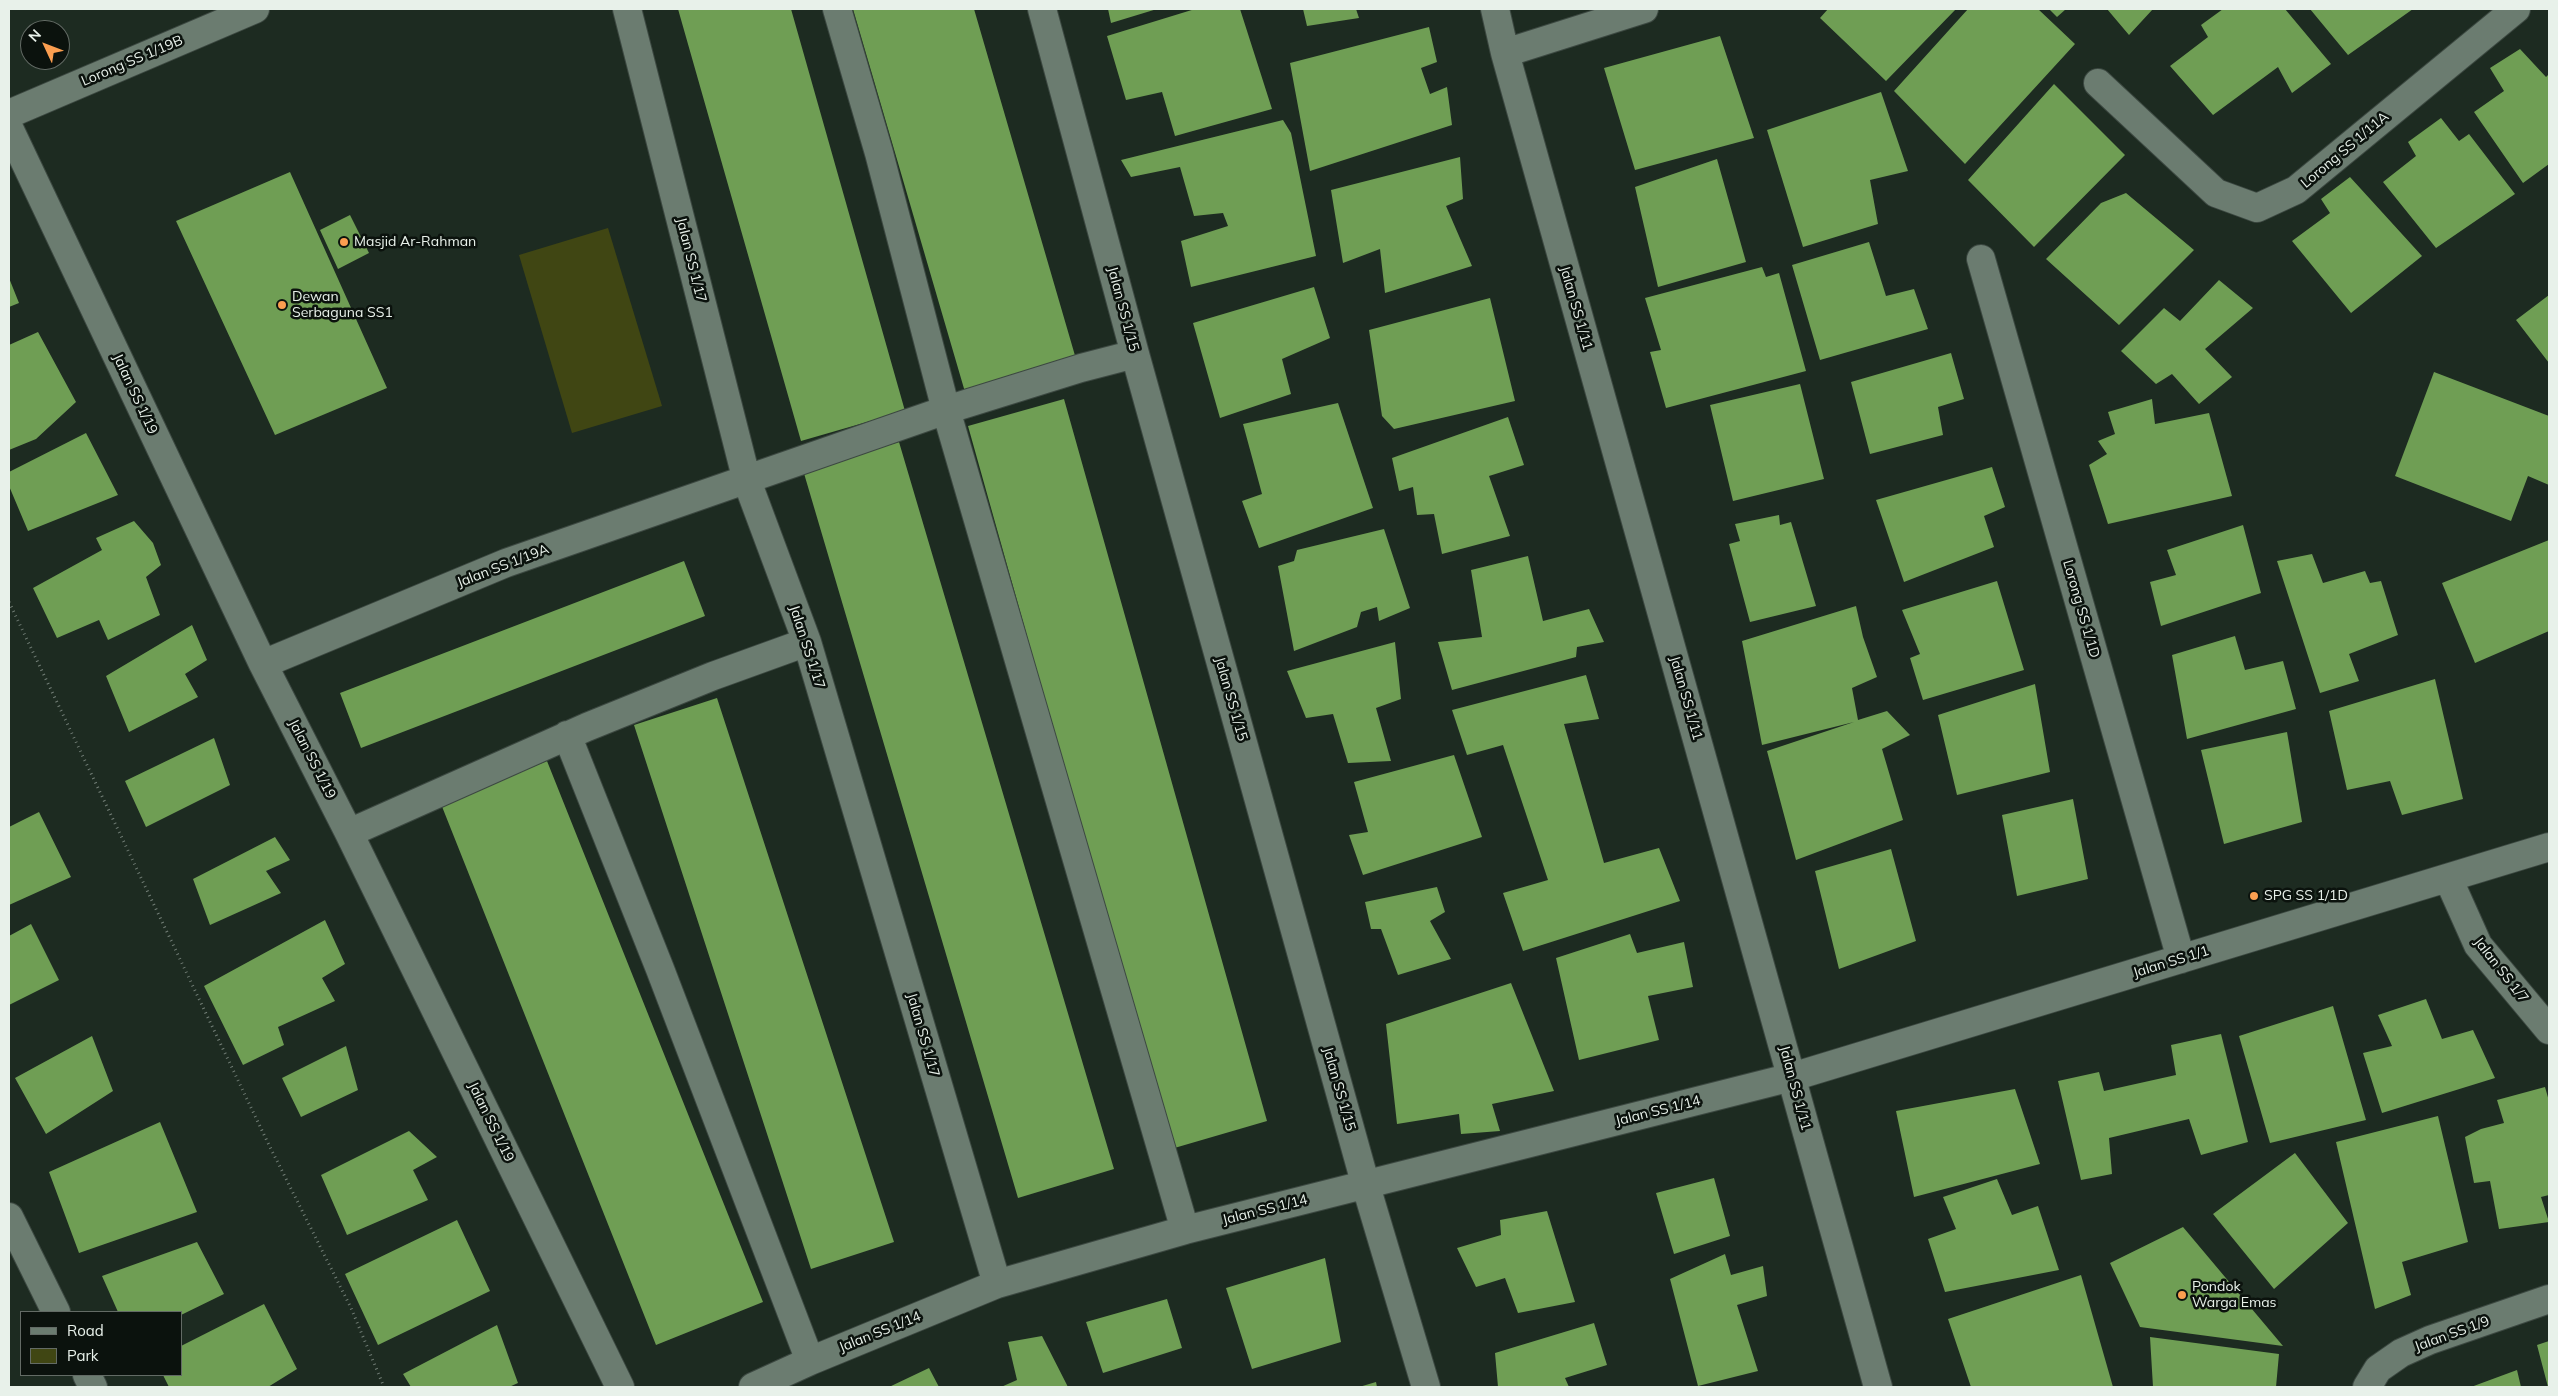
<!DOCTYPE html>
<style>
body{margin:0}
#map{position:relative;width:2558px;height:1396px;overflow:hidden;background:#1d2b21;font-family:Mulish,sans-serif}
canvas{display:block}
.frame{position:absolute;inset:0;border:10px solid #e8f1ea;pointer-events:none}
.legend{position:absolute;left:20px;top:1311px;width:162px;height:65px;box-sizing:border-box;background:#0b120d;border:1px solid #636b65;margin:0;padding:6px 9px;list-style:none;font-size:15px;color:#e8f1ea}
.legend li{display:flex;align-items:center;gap:10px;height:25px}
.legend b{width:25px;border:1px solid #636b65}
.north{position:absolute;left:20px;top:20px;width:50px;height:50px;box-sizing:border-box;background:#0b120d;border:1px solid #636b65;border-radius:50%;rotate:313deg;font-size:14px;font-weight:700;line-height:20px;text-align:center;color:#e8f1ea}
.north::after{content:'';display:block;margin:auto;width:18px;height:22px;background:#fb9e50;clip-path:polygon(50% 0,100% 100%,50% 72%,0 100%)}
</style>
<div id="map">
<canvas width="2558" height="1396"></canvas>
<div class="frame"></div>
<ul class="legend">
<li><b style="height:6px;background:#6b7c70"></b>Road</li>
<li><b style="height:14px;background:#404613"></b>Park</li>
</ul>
<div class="north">N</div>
</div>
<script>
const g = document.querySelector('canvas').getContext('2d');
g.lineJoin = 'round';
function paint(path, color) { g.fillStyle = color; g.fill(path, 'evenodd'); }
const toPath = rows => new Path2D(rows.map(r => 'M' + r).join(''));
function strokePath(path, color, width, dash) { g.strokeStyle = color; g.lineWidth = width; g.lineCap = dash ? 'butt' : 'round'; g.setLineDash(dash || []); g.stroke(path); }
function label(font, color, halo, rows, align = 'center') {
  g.font = font + ' Mulish,sans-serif'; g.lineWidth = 5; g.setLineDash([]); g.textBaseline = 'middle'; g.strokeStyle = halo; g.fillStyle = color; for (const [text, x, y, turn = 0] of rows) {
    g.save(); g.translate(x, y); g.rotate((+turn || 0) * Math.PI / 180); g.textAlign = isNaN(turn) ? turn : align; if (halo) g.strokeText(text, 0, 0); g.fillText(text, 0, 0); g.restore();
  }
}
paint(toPath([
 [608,228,662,406,572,433,519,255]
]), '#404613');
paint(toPath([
 [678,9,791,9,905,411,801,441],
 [853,9,974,9,1076,359,965,392],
 [1108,9,1157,9,1111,23],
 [1195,9,1240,9,1272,109,1175,136,1162,92,1126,100,1107,36],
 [1303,9,1356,9,1359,18,1307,26],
 [1828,9,1956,9,1886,81,1820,18],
 [1968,9,2038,9,2075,44,1965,164,1894,91],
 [2049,9,2066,9,2057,17],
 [2107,9,2153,9,2129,35],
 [2223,9,2285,9,2331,64,2292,93,2278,67,2213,115,2170,66,2208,37,2201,25],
 [2310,9,2413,9,2348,55],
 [1429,27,1437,62,1421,68,1430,94,1447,87,1452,125,1310,171,1290,63],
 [1720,36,1754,138,1635,170,1604,68],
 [2520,49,2546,77,2549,74,2549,164,2523,183,2474,112,2504,91,2490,68],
 [2054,84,2125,155,2034,247,1968,180],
 [1881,92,1908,171,1870,180,1878,224,1803,247,1767,130],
 [2441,118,2459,141,2469,134,2515,194,2436,248,2383,182,2416,156,2408,142],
 [1283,120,1291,133,1316,256,1191,287,1181,241,1228,226,1223,213,1194,216,1180,167,1131,177,1121,160],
 [1460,157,1463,199,1446,206,1472,266,1385,293,1380,249,1343,263,1331,190],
 [1717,159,1746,262,1658,287,1635,187],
 [290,172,387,388,275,435,176,221],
 [2350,177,2422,256,2351,313,2292,241,2330,213,2321,199],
 [2126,193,2194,250,2119,325,2046,259,2101,203],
 [350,215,369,253,338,269,320,230],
 [1869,242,1886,296,1914,289,1928,329,1820,360,1792,265],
 [1762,267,1766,277,1779,273,1806,371,1666,408,1650,352,1661,350,1645,298],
 [9,278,19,303,9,307],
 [2219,280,2253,308,2205,349,2232,377,2199,404,2172,374,2156,384,2121,351,2164,308,2180,321],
 [1314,287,1330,338,1282,359,1291,394,1220,418,1193,323],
 [2549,295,2549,363,2516,320],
 [1490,298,1515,401,1394,429,1382,416,1369,330],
 [38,332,76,402,36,439,9,450,9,345],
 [1951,353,1964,399,1938,407,1943,435,1870,454,1851,382],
 [2434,372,2549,416,2549,485,2528,476,2511,521,2395,476],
 [1800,384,1824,479,1733,501,1710,405],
 [1064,399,1267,1121,1171,1149,968,426],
 [2152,399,2155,424,2209,413,2232,496,2108,524,2089,465,2107,454,2098,441,2115,434,2108,412],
 [1338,403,1373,508,1259,548,1242,501,1262,494,1243,424],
 [1508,417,1524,465,1489,476,1510,536,1442,554,1434,514,1417,515,1413,487,1399,491,1392,458],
 [86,433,118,495,28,531,9,486,9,472],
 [899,442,1114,1169,1018,1198,803,470],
 [1992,467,2005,507,1984,516,1994,547,1904,582,1876,500],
 [1779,515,1780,525,1791,522,1816,606,1750,622,1729,544,1740,541,1735,524],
 [134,521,153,543,161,565,146,577,160,615,108,640,99,620,57,638,33,588,102,550,96,538],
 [2243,525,2261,593,2161,626,2150,582,2176,575,2167,550],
 [1384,529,1410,608,1379,621,1377,607,1361,612,1357,627,1294,651,1278,566,1294,561,1297,550],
 [2549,540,2549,631,2475,663,2442,583],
 [2312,554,2323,583,2365,571,2370,583,2381,581,2398,635,2349,654,2359,681,2320,693,2277,561],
 [1528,556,1543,621,1589,609,1604,642,1577,647,1576,657,1452,690,1438,642,1482,637,1471,570],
 [684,561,705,616,361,748,340,693],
 [1997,581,2024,670,1923,700,1910,658,1920,654,1902,610],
 [1856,606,1863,637,1877,677,1852,688,1858,720,1887,711,1910,735,1882,749,1903,820,1796,860,1767,751,1854,722,1762,745,1742,641],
 [192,625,207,660,185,674,198,697,129,732,106,676],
 [2235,636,2245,670,2283,661,2296,709,2187,739,2172,655],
 [1395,642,1401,699,1376,708,1391,761,1348,763,1333,714,1306,718,1287,671],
 [1586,675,1599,719,1564,724,1604,863,1659,848,1680,901,1523,951,1503,893,1548,880,1503,745,1467,755,1452,710],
 [2435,679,2463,799,2402,815,2390,781,2347,790,2329,711],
 [2035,684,2050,772,1957,795,1938,715],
 [717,698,894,1242,811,1269,634,725],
 [2287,732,2302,822,2224,844,2201,750],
 [214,738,230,785,146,827,125,781],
 [1454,755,1482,837,1363,875,1349,835,1368,832,1354,782],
 [547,761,763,1302,656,1345,441,804],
 [2073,799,2088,879,2017,896,2002,815],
 [39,812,71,877,9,905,9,827],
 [275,837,290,860,266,871,281,893,210,925,193,879],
 [1891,849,1916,941,1839,969,1815,871],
 [1437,887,1445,912,1430,921,1451,959,1398,975,1381,929,1371,929,1365,902],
 [325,920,345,964,322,978,335,1001,278,1027,284,1045,243,1065,204,986],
 [31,924,59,980,9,1005,9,936],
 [1630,934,1637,953,1684,942,1693,987,1648,996,1659,1040,1579,1060,1556,958],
 [1511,983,1554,1091,1492,1104,1500,1131,1461,1134,1459,1114,1397,1124,1386,1024],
 [2426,999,2442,1039,2473,1030,2495,1078,2382,1113,2363,1053,2392,1046,2378,1015],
 [2333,1006,2366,1120,2270,1143,2239,1036],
 [2221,1034,2248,1142,2201,1155,2189,1119,2109,1138,2112,1174,2081,1180,2058,1081,2099,1072,2104,1091,2176,1075,2171,1045],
 [92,1036,113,1091,46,1134,15,1078],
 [346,1046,358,1090,301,1117,282,1078],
 [2545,1087,2549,1101,2549,1195,2541,1197,2549,1222,2499,1229,2490,1181,2474,1183,2465,1137,2481,1129,2504,1123,2497,1100],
 [2015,1089,2040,1164,1914,1197,1896,1111],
 [2438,1116,2468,1242,2402,1262,2411,1295,2375,1309,2336,1142],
 [160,1122,197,1212,79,1253,49,1172],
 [409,1131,437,1157,413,1170,428,1200,347,1235,321,1175],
 [2295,1153,2348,1223,2274,1289,2213,1214],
 [1714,1178,1730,1236,1674,1254,1656,1193],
 [1997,1179,2012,1215,2038,1206,2059,1270,1945,1292,1928,1239,1956,1229,1943,1197],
 [1547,1211,1575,1302,1518,1313,1505,1278,1476,1287,1457,1248,1501,1235,1500,1220],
 [457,1220,490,1291,378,1345,345,1274],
 [2183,1227,2283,1346,2140,1327,2110,1263],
 [197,1242,224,1294,181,1315,181,1312,118,1312,102,1276],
 [1725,1254,1731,1275,1763,1266,1767,1296,1737,1305,1758,1371,1698,1386,1670,1279],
 [1325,1258,1341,1342,1252,1369,1226,1288],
 [2081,1275,2113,1387,1971,1387,1948,1319],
 [1167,1299,1182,1348,1103,1373,1086,1322],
 [264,1304,297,1369,268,1387,169,1387,163,1375,181,1375,181,1346],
 [1594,1323,1607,1365,1565,1378,1569,1387,1498,1387,1495,1353],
 [497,1325,518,1383,509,1387,411,1387,403,1374],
 [1042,1336,1068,1387,1001,1387,1017,1380,1008,1342],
 [2150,1337,2279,1354,2276,1387,2153,1387],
 [2549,1341,2549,1387,2548,1387,2537,1345],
 [929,1368,939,1387,889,1387],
 [2517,1370,2521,1387,2471,1387],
 [1376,1382,1377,1387,1359,1387]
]), '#6f9e54');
const minor = toPath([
 [627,9,747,481,807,642,997,1284],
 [837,9,879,153,946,410,1185,1230],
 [1042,9,1135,354,1366,1186,1426,1387],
 [1495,9,1505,53,1878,1387],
 [1505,53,1644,9],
 [2098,83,2216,193,2257,208,2296,190,2516,9],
 [9,114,255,9],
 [9,128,263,664,349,833,620,1387],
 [1981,259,2181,959],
 [263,664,506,563,946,410,1081,368,1135,354],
 [567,735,660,969,810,1361],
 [349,833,587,727,713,676,807,642],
 [2448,878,2478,945,2549,1030],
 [9,1217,56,1312],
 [87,1375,93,1387],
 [753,1387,810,1361,997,1284,1185,1230,1792,1077,2549,847],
 [2367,1387,2378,1369,2401,1353,2430,1340,2549,1299]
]);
strokePath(minor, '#3c4841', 30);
strokePath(toPath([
 [9,602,268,1143,351,1308,384,1387]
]), '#727e76', 3, [1, 4]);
strokePath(minor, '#6b7c70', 28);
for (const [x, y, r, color] of [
 [344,242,5,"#fb9e50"],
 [282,305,5,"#fb9e50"],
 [2254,896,5,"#fb9e50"],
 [2182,1295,5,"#fb9e50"]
]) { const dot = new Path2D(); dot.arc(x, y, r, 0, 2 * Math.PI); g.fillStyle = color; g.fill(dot); strokePath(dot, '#0b120d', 2); }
label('14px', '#e8f1ea', '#0b120d', [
 ["Lorong SS 1/19B",132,61,-23],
 ["Lorong SS 1/11A",2345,150,-40],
 ["Jalan SS 1/17",691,260,76],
 ["Jalan SS 1/11",1576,308,74],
 ["Jalan SS 1/15",1123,309,75],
 ["Jalan SS 1/19",135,394,65],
 ["Jalan SS 1/19A",503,566,-21],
 ["Lorong SS 1/1D",2081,609,74],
 ["Jalan SS 1/17",807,647,72],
 ["Jalan SS 1/11",1686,698,74],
 ["Jalan SS 1/15",1231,699,74],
 ["Jalan SS 1/19",312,759,63],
 ["Jalan SS 1/1",2171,962,-17],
 ["Jalan SS 1/7",2501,970,52],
 ["Jalan SS 1/17",923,1035,74],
 ["Jalan SS 1/11",1795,1088,75],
 ["Jalan SS 1/15",1339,1089,74],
 ["Jalan SS 1/14",1658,1111,-14],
 ["Jalan SS 1/19",491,1122,64],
 ["Jalan SS 1/14",1265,1210,-14],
 ["Jalan SS 1/14",880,1332,-22],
 ["Jalan SS 1/9",2452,1334,-20]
]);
label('14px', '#e8f1ea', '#0b120d', [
 ["Masjid Ar-Rahman",354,242],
 ["Dewan",292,297],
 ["Serbaguna SS1",292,313],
 ["SPG SS 1/1D",2264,896],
 ["Pondok",2192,1287],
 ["Warga Emas",2192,1303]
], 'left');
</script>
